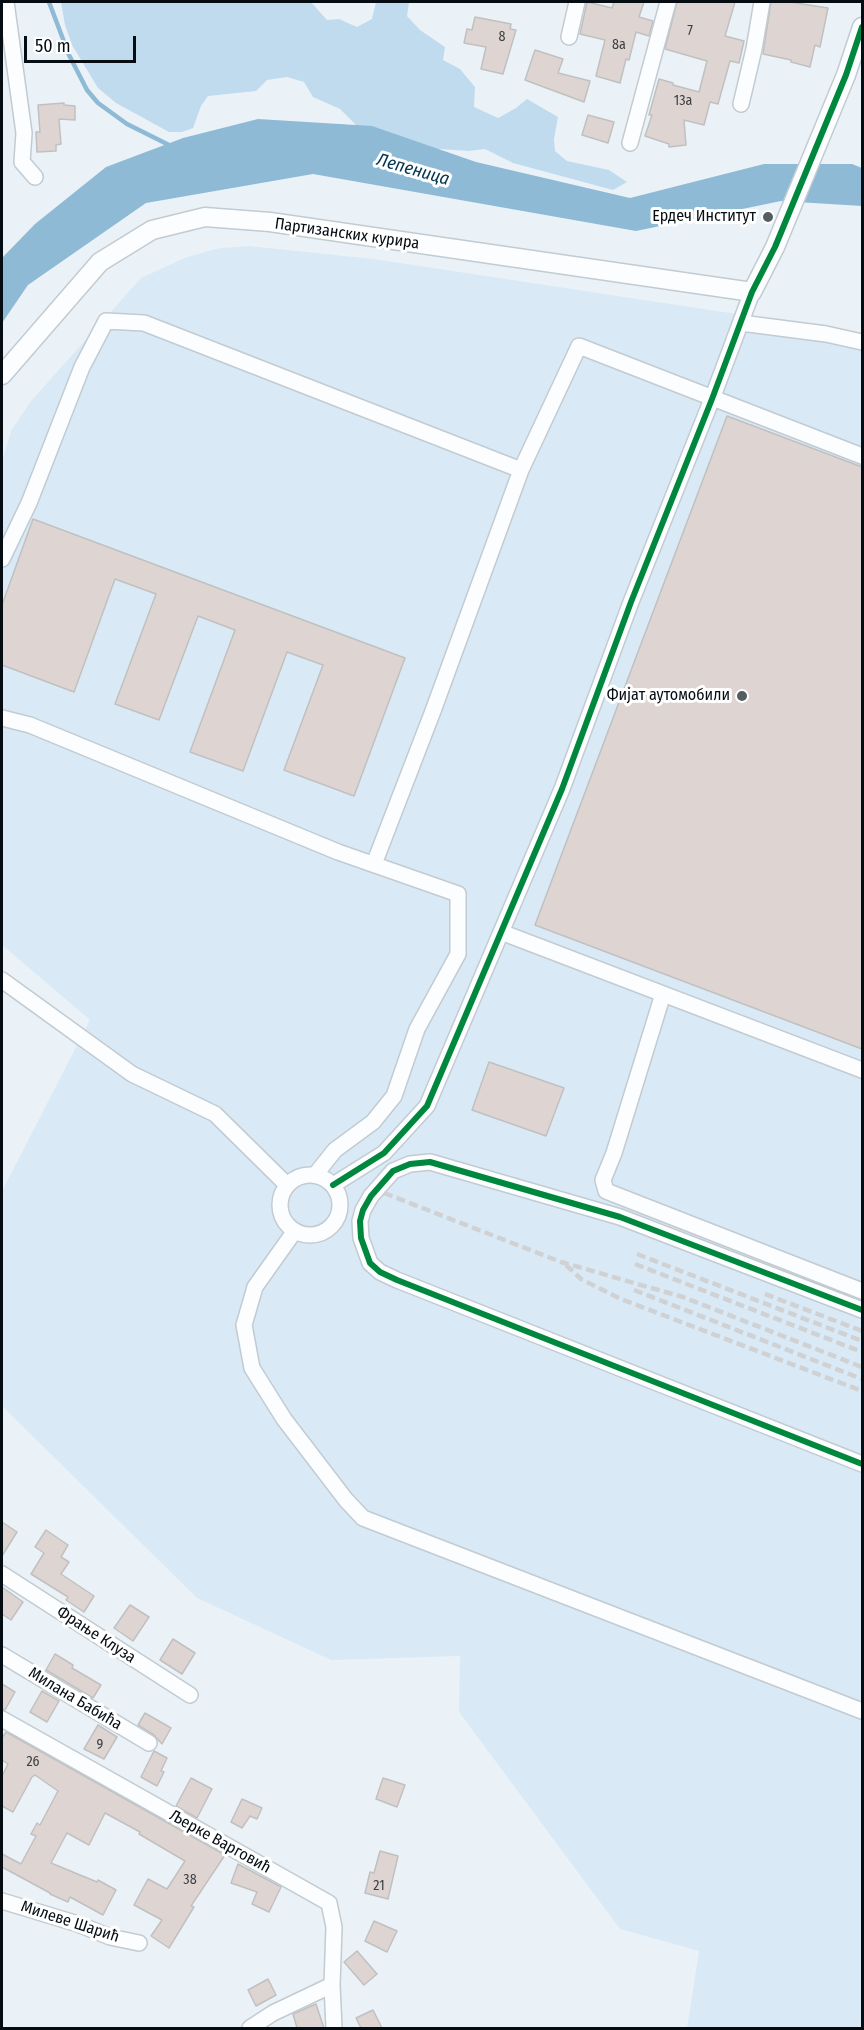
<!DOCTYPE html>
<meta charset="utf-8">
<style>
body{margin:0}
#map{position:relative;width:864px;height:2030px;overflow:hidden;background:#eaf2f8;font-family:"Fira Sans Condensed",sans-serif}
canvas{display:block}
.frame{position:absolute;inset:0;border:3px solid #050d13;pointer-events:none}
.scale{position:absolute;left:24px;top:36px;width:112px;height:27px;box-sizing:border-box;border:3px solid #050d13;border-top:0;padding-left:8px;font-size:18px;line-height:21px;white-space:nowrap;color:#050d13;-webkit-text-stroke:4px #fff;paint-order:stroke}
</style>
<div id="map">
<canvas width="864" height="2030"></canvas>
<div class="frame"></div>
<div class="scale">50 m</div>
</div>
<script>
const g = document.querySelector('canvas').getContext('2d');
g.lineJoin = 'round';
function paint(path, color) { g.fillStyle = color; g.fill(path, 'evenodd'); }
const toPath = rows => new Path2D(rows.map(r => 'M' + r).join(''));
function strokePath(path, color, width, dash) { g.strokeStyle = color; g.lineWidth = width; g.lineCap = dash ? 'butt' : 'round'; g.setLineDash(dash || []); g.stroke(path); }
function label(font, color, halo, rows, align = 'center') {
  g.font = font + ' "Fira Sans Condensed",sans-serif'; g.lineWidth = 6; g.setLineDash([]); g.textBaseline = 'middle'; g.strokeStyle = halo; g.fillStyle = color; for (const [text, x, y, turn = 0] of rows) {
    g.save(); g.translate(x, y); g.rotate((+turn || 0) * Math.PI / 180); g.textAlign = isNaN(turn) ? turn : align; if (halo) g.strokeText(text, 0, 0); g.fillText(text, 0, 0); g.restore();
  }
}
paint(toPath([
 [249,246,374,259,862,333,862,2028,687,2028,699,1951,620,1929,459,1712,460,1656,331,1660,197,1598,2,1406,2,1191,90,1020,2,945,2,460,12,429,31,401,141,278,187,257,220,248]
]), '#d9eaf6');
paint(toPath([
 [61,2,311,2,327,20,339,19,357,27,372,19,376,2,409,2,407,16,420,30,445,47,443,60,460,69,475,87,474,107,498,118,516,108,527,99,558,117,554,139,555,151,567,161,609,170,627,182,613,190,513,163,485,149,469,151,412,147,358,127,340,109,313,97,304,82,287,77,267,80,256,91,208,96,201,106,193,128,182,132,169,132,116,103,98,88,72,45,65,25]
]), '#c0dbee');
paint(toPath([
 [258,119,372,126,476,162,630,198,764,164,852,164,862,168,862,206,781,201,636,231,313,174,146,203,28,285,2,323,2,258,35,224,106,167,183,138]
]), '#8ebad6');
strokePath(toPath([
 [49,2,69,55,87,90,98,103,127,124,171,146]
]), '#8ebad6', 4.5);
const building = toPath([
 [587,2,612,8,614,2,644,2,639,17,653,21,649,36,636,32,629,60,626,59,620,83,596,76,605,40,580,34,587,2],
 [677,2,735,2,725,36,744,41,739,63,730,61,718,104,710,102,704,125,684,120,686,145,669,147,669,144,645,136,652,115,649,115,659,79,673,83,673,85,699,92,707,61,665,49,677,2],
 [771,2,790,2,828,8,820,47,815,45,810,67,791,62,791,60,763,54,771,2],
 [475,17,511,24,510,29,516,30,503,74,481,69,486,47,464,43,467,29,472,30,475,17],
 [535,50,563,59,558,73,590,81,584,102,525,80,535,50],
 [64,103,64,105,75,106,75,120,59,119,61,144,56,145,56,151,37,152,36,132,40,132,38,105,64,103],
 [588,115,614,122,608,143,582,135,588,115],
 [727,416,862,467,862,1049,535,925,727,416],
 [33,519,405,658,354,796,284,770,323,665,287,652,243,771,190,752,235,630,198,616,159,720,115,704,156,594,115,579,74,692,2,665,2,605,33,519],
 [489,1062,564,1088,546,1136,472,1110,489,1062],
 [2,1522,17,1532,2,1556,2,1522],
 [46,1530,68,1545,61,1557,69,1562,61,1574,94,1596,84,1612,66,1600,68,1597,31,1574,44,1553,35,1547,46,1530],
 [2,1587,23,1602,11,1620,2,1614,2,1587],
 [130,1605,149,1617,133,1641,114,1628,130,1605],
 [173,1639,195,1653,182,1674,160,1660,173,1639],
 [55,1654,73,1665,72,1668,101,1685,93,1698,46,1670,55,1654],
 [2,1684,15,1692,5,1710,2,1709,2,1684],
 [42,1691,59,1701,47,1722,30,1712,42,1691],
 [145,1713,171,1728,162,1744,154,1735,138,1725,145,1713],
 [98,1725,117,1737,104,1759,84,1749,98,1725],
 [6,1732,225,1855,191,1906,194,1907,169,1948,151,1936,162,1920,134,1905,148,1879,167,1889,185,1861,139,1834,140,1832,105,1813,89,1845,67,1833,51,1863,97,1882,98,1880,116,1890,103,1915,70,1897,68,1902,50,1894,50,1893,2,1867,2,1854,21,1864,36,1836,31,1834,37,1823,40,1825,58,1791,35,1775,32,1777,13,1812,2,1806,2,1776,8,1764,2,1760,2,1738,6,1732],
 [154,1751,167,1758,161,1771,164,1772,157,1786,141,1777,154,1751],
 [191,1778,212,1789,197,1818,176,1806,191,1778],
 [383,1778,405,1785,397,1807,376,1799,383,1778],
 [242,1799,262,1808,257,1819,250,1816,242,1828,231,1822,242,1799],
 [380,1851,398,1856,388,1899,365,1893,370,1872,374,1873,380,1851],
 [238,1864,281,1887,269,1912,252,1904,257,1892,231,1883,238,1864],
 [374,1921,397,1931,387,1952,365,1941,374,1921],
 [357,1951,377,1974,364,1985,344,1962,357,1951],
 [268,1979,276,1995,256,2006,248,1990,268,1979],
 [316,2004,324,2028,297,2028,293,2014,316,2004],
 [373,2010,382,2028,361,2028,356,2018,373,2010]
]);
paint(building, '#ded5d2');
strokePath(building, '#c1c0c0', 1.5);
const minor = toPath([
 [6,2,24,133,22,162,35,177],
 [569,37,577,2],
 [741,104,754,49,762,2],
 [630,143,668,2],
 [741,323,826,334,862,342],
 [2,559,29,503,82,367,106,321,144,323,521,470],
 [2,718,30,725,338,852,458,894,458,954,417,1029,394,1096,373,1122,335,1150,315,1175],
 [374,864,433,711,521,470,579,346,862,456],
 [501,932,862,1070],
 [2,980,132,1074,215,1114,287,1185],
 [663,994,614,1153,603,1180,606,1191,862,1291],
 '280 1205a30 30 0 1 1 60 0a30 30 0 1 1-60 0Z',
 [333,1185,384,1153,427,1106,562,789,631,602,712,399,752,292],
 [294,1232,255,1287,244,1325,252,1368,284,1419,346,1500,363,1518,862,1711],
 [862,1310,620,1217,430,1162,410,1164,393,1171,371,1196,363,1210,360,1221,361,1238,370,1263,380,1272,397,1280,862,1464],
 [2,1574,190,1695],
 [2,1655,149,1743],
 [2,1719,329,1903,334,1927,332,1985,334,2028],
 [2,1901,78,1924,110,1937,139,1943],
 [250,2028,273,2013,332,1985]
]);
const tertiary = toPath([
 [2,375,100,262,152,230,205,217,270,222,752,292,775,247,846,75,862,27]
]);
strokePath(minor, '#c2cbd1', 18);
strokePath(tertiary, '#c2cbd1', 21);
strokePath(minor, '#fcfdfe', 15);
strokePath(tertiary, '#fcfdfe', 18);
strokePath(toPath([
 [384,1193,561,1262,683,1297,862,1367],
 [637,1254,862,1341],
 [635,1264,862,1352],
 [566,1265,581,1279,621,1299,862,1391],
 [634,1290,862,1379],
 [765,1294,862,1331]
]), '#cfd1d3', 4.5, [9, 4.5]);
strokePath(toPath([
 [333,1185,384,1153,427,1106,562,789,631,602,712,399,752,292,775,247,846,75,862,27],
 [862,1310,620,1217,430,1162,410,1164,393,1171,371,1196,363,1210,360,1221,361,1238,370,1263,380,1272,397,1280,862,1464]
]), '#00873e', 6);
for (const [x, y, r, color] of [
 [768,217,6,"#555d63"],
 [742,696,6,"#555d63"]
]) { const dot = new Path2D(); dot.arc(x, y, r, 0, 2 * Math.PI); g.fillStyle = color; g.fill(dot); strokePath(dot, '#fff', 2); }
label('14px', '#3b3f43', null, [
 ["7",690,31],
 ["8",502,37],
 ["8a",619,45],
 ["13a",683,101],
 ["9",100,1745],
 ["26",33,1762],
 ["38",190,1880],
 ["21",379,1886]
]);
label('16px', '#050d13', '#fff', [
 ["Ердеч Институт",756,217],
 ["Фијат аутомобили",730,696]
], 'right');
label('16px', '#050d13', '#fff', [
 ["Партизанских курира",347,234,8],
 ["Фрање Клуза",96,1635,33],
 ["Милана Бабића",75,1699,31],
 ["Љерке Варговић",220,1842,29],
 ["Милеве Шарић",70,1922,18]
]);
label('italic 18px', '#02354f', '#fff', [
 ["Лепеница",413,170,16]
]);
</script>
